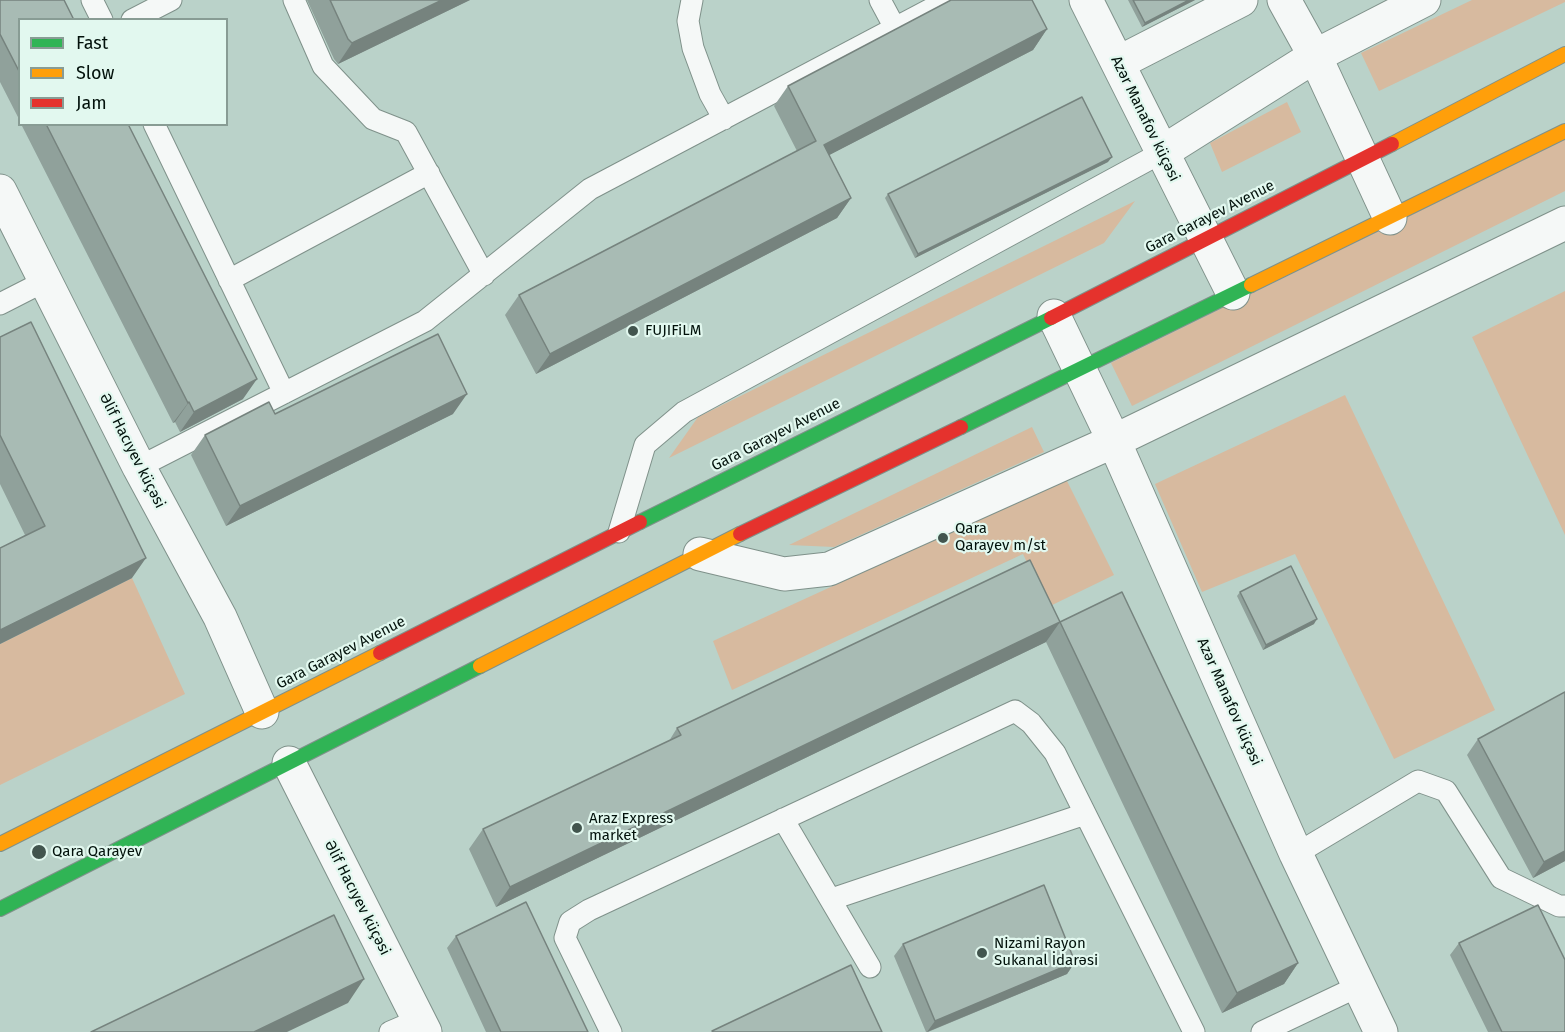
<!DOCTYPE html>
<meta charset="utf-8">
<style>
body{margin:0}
#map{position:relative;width:1565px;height:1032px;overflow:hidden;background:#bad2c9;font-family:"Fira Sans",sans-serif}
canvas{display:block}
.legend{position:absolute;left:18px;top:18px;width:210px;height:108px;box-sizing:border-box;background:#e2f8ef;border:2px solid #889c94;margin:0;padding:8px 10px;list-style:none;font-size:18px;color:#02110b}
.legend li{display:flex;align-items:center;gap:12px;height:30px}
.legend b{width:30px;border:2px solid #889c94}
</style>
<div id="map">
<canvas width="1565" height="1032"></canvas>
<ul class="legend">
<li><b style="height:8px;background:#30b455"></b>Fast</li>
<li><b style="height:8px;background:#ff9f0a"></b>Slow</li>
<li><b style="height:8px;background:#e5322d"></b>Jam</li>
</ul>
</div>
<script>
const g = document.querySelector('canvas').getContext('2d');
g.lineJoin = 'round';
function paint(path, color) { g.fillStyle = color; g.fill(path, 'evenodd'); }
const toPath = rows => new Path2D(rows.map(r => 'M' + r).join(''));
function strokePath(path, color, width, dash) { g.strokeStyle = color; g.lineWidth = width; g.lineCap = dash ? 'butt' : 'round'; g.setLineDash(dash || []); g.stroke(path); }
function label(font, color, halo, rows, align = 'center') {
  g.font = font + ' "Fira Sans",sans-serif'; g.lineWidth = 4.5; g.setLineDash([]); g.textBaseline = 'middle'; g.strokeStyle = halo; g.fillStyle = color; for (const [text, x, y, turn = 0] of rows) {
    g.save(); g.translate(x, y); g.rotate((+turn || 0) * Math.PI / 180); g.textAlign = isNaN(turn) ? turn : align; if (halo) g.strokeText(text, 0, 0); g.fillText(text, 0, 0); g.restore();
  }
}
paint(toPath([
 [1472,0,1565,0,1565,2,1379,91,1361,53],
 [1287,102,1301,132,1222,172,1210,143],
 [1565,139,1565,191,1132,406,1111,363],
 [1135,201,1104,243,669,458,698,417],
 [1565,291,1565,535,1472,337],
 [1345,395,1495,710,1394,759,1295,554,1202,592,1155,484],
 [1032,427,1044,452,834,547,789,545],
 [1066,479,1114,575,1048,607,1023,554,732,690,713,641],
 [132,578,185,694,0,785,0,644]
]), '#d7ba9f');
const lane = toPath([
 [92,0,102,20],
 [294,0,323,66,373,119,406,132,484,275],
 [692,0,688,21,693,48,710,94,724,119],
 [880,0,895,28],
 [132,20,171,0],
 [154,124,284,393],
 [229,280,429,173],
 [0,304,45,281],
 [139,467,425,321,590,189,948,0],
 [619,532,645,445,684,412,1161,153],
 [783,819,870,967],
 [1296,854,1418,781,1446,791,1501,878,1559,906,1565,906],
 [832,899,1085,814],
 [390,1032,418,1020],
 [611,1032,565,938,570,922,589,910,1015,711,1031,723,1055,753,1194,1032],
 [1262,1032,1359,986]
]);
const street = toPath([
 [1086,0,1233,293],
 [1284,0,1315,56,1390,218],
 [1118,63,1241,0],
 [1161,153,1315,56,1424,0],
 [0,191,139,467,220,617,262,712],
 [1054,316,1114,441,1296,854,1381,1032],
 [700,554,784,574,829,569,1114,441,1565,223],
 [289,763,425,1032]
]);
const fast = toPath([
 [961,427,1251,285],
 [640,522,1051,318],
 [0,909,480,666]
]);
const slow = toPath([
 [1392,144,1565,54],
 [1251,285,1565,131],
 [480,666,740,534],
 [0,844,380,653]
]);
const jam = toPath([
 [1051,318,1392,144],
 [740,534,961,427],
 [380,653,640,522]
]);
strokePath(lane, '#7f918a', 23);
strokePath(street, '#7f918a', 35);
strokePath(fast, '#7f918a', 16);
strokePath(slow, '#7f918a', 16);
strokePath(jam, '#7f918a', 16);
strokePath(lane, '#f5f8f7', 21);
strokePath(street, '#f5f8f7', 33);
strokePath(fast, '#30b455', 14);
strokePath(slow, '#ff9f0a', 14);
strokePath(jam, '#e5322d', 14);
paint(toPath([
 [0,0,20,20,20,121,0,82],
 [307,0,470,0,338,64,334,59],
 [1128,0,1195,0,1142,27],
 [1047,29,1033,50,829,155,851,198,837,218,536,374,505,315,519,295,797,151,774,106,788,86],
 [21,124,128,124,243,399,180,432,175,422,173,423],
 [1108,162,915,258,885,198,888,194],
 [0,337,132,578,0,644,0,548,25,535,0,484],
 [275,414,453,414,226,526,191,455,205,435],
 [1240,592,1314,624,1263,650,1237,596],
 [1060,622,1298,963,1284,984,1222,1013,1046,642,496,907,469,849,483,829,669,741,677,728],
 [1478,739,1565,861,1533,878,1467,755],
 [456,936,588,1032,486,1032,447,948],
 [1459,943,1565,1032,1488,1032,1450,955],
 [903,944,1075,962,1067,974,928,1032,926,1032,894,956]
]), '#90a19b');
paint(toPath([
 [442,0,470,0,338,64,352,43],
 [1189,0,1195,0,1142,27,1145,23],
 [1047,29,1033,50,810,165,824,145],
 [1112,157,1108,162,915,258,918,254],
 [851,198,837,218,536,374,550,354],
 [257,379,243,399,180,432,194,412],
 [467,394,453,414,226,526,240,506],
 [189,402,175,422,173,423,188,403],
 [146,558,132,578,0,644,0,630],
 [1317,619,1314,624,1263,650,1266,645],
 [1060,622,1046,642,496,907,510,887],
 [1565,851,1565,861,1533,878,1544,862],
 [1075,962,1067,974,927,1032,935,1021],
 [1298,963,1284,984,1222,1013,1237,993],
 [364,979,348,1003,287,1032,254,1032]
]), '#76837e');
const building = toPath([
 [0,0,64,0,74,20,20,20,20,73,0,34,0,0],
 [330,0,442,0,352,43,348,39,330,0],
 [951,0,1032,0,1047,29,824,145,851,198,550,354,519,295,816,141,788,86,951,0],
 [1133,0,1189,0,1145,23,1133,0],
 [1082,97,1112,157,918,254,888,194,1082,97],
 [46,124,128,124,257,379,194,412,189,402,188,403,46,124],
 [31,322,146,558,0,630,0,548,45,526,0,435,0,337,31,322],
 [438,334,467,394,240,506,205,435,269,402,275,414,438,334],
 [1030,560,1060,622,510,887,483,829,681,735,677,728,1030,560],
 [1291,566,1317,619,1266,645,1240,592,1291,566],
 [1122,592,1298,963,1237,993,1060,622,1122,592],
 [1565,692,1565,851,1544,862,1478,739,1565,692],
 [1044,885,1075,962,935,1021,903,944,1044,885],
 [526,902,588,1032,501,1032,456,936,526,902],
 [1538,905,1565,960,1565,1032,1502,1032,1459,943,1538,905],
 [334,915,364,979,254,1032,91,1032,334,915],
 [851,965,882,1032,713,1032,712,1031,851,965]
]);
paint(building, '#a8bbb4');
strokePath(building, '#76837e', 1.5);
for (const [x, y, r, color] of [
 [633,331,6,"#42554e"],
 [943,538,6,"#42554e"],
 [577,828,6,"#42554e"],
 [39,852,8,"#42554e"],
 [982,953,6,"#42554e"]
]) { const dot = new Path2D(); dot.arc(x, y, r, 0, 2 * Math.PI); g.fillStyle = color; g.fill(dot); strokePath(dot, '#e2f8ef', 2); }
label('15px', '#02110b', '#e2f8ef', [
 ["Azər Manafov küçəsi",1145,119,64],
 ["Gara Garayev Avenue",1210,217,-27],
 ["Gara Garayev Avenue",776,435,-27],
 ["Əlif Hacıyev küçəsi",132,451,63],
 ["Gara Garayev Avenue",341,653,-27],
 ["Azər Manafov küçəsi",1229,702,66],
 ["Əlif Hacıyev küçəsi",357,898,63]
]);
label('15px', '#02110b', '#e2f8ef', [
 ["FUJIFiLM",645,331],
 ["Qara",955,529],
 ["Qarayev m/st",955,546],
 ["Araz Express",589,819],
 ["market",589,836],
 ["Qara Qarayev",52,852],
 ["Nizami Rayon",994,944],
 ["Sukanal İdarəsi",994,961]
], 'left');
</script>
